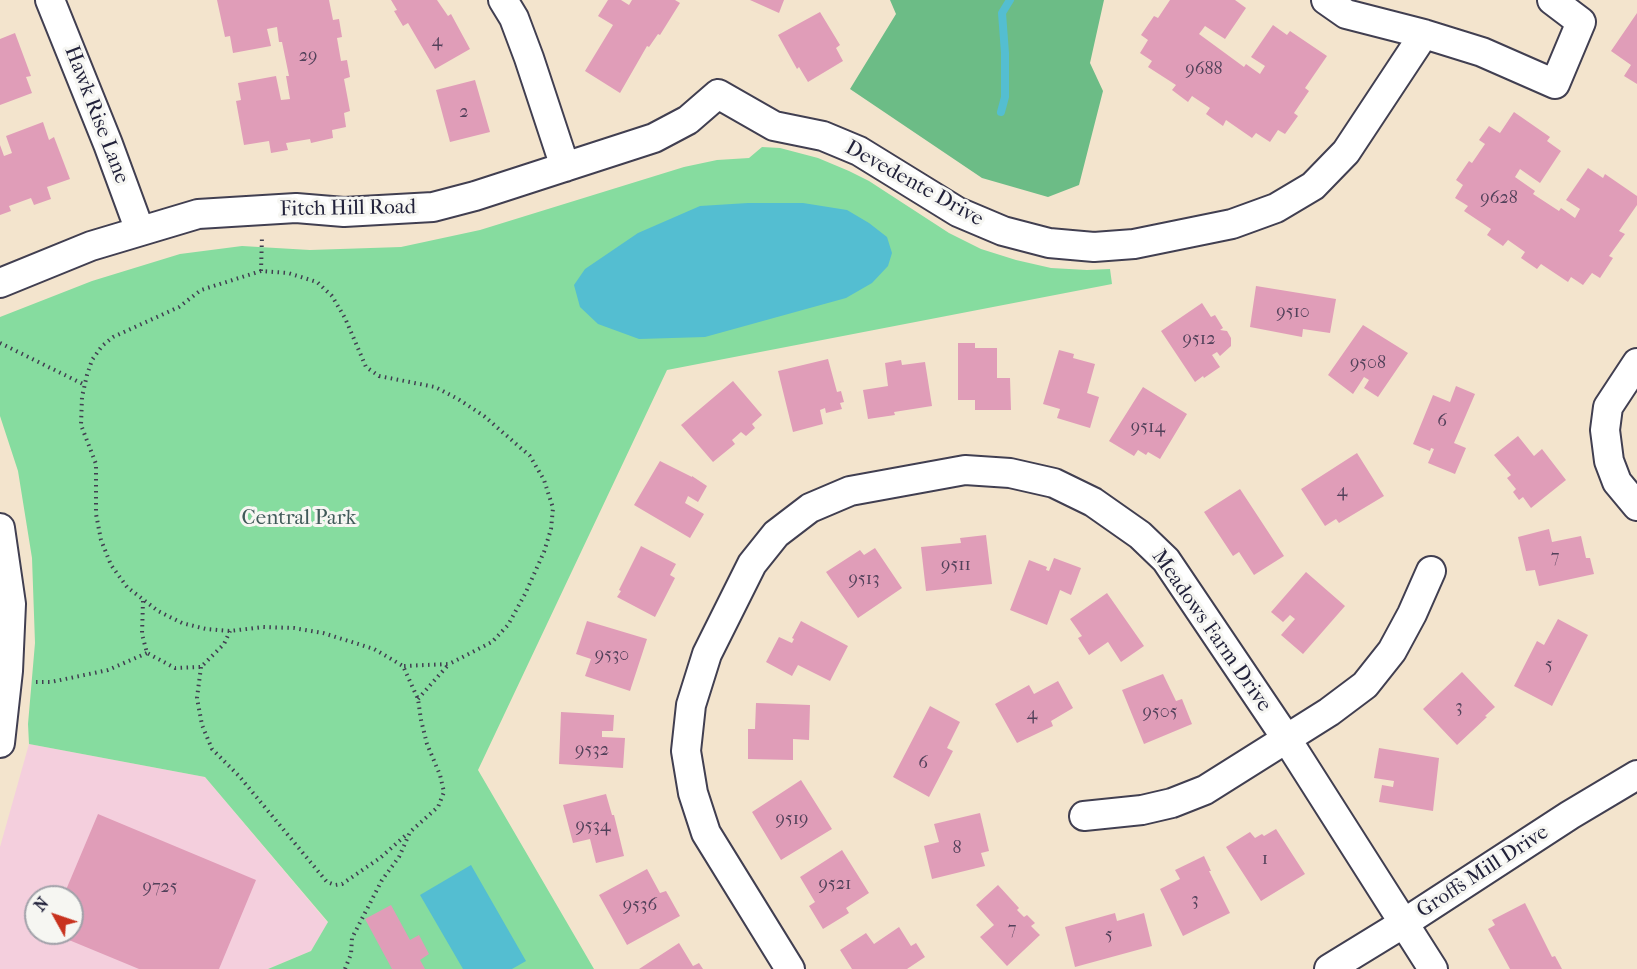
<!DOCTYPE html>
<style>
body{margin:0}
#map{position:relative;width:1637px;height:969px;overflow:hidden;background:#f3e4cd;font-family:"IM FELL French Canon",serif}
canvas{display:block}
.north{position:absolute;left:24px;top:885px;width:60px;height:60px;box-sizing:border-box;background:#f6f6f2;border:2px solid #a1a1a9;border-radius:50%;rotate:310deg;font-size:16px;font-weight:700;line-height:24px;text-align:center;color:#22223b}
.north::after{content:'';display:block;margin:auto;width:21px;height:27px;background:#c8321e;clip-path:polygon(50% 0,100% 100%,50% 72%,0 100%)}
</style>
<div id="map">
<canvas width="1637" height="969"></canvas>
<div class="north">N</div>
</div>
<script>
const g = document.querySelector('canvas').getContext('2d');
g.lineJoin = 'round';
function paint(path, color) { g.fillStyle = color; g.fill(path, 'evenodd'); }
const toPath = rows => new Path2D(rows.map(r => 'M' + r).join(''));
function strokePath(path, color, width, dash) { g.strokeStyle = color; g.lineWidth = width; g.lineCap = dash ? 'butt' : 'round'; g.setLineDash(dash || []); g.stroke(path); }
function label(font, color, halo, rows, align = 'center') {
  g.font = font + ' "IM FELL French Canon",serif'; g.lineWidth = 6; g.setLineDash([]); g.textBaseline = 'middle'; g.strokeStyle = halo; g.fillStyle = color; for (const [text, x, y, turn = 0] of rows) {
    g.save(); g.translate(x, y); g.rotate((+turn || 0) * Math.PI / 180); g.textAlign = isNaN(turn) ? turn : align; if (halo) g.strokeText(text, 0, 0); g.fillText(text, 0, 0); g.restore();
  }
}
paint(toPath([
 [29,744,205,777,328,923,311,951,268,969,0,969,0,847],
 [36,897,72,897,72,933,36,933]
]), '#f4cfdd');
paint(toPath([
 [762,147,780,148,818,158,849,171,869,181,949,233,981,249,1016,260,1051,268,1087,270,1110,269,1112,284,667,370,478,770,594,969,268,969,311,951,328,922,205,777,29,744,28,724,35,643,32,558,18,471,0,416,0,317,92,281,180,254,242,246,310,250,401,247,480,230,684,167,717,160,749,158]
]), '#86dc9f');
paint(toPath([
 [890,0,1104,0,1090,63,1103,91,1079,185,1048,197,982,178,850,89,896,14]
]), '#6cbc86');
paint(toPath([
 [748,203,803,203,847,210,869,223,887,237,892,253,888,266,872,283,846,298,705,337,639,339,598,324,580,307,574,285,585,269,638,233,700,206],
 [471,865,526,961,512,969,463,969,420,895]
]), '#54bed1');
strokePath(toPath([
 [1001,112,1005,97,1005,53,1002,13,1010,0]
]), '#54bed1', 8);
paint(toPath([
 [217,0,329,0,333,20,339,19,342,37,337,38,341,61,347,60,350,77,344,79,350,111,344,113,346,127,332,130,333,138,311,143,310,139,286,143,288,150,271,153,269,141,244,145,236,101,241,100,238,83,276,76,281,100,290,99,286,76,289,76,282,42,279,42,277,27,267,29,271,46,233,53,230,36,225,37],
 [391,0,437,0,448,16,451,14,470,49,435,69,408,23,403,26,394,11,397,10],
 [608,0,621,0,629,5,632,0,675,0,680,3,660,35,658,34,649,47,647,46,620,93,585,71,613,25,598,16],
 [750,0,784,0,779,13],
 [1170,0,1235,0,1246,8,1225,39,1205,26,1199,34,1244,67,1246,64,1260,74,1265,66,1251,57,1273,25,1287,35,1290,31,1327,56,1305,88,1309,91,1294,113,1298,116,1285,134,1278,130,1270,142,1256,133,1252,138,1226,120,1223,126,1206,114,1210,108,1192,96,1188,102,1172,90,1176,85,1148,67,1152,61,1140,53,1148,40,1141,35,1154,16,1158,18],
 [820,12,840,45,836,48,843,61,808,82,799,67,797,69,778,35],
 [1637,13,1637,84,1624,76,1631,65,1611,51],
 [15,33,31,76,26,77,32,93,0,105,0,39],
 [475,80,490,132,450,142,436,90],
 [1514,112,1550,137,1547,141,1561,151,1540,183,1520,169,1515,177,1535,191,1533,194,1559,211,1561,208,1575,218,1580,209,1566,200,1588,168,1603,178,1605,174,1637,196,1637,205,1619,231,1625,234,1609,256,1613,258,1600,278,1592,273,1583,285,1571,277,1568,282,1541,264,1537,269,1521,258,1525,252,1508,240,1503,246,1487,235,1491,229,1464,211,1468,206,1455,198,1463,185,1456,180,1469,161,1472,163,1485,144,1479,140,1489,126,1500,133],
 [43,122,49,140,54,137,70,179,47,187,51,199,34,205,31,198,9,206,11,211,0,215,0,145,4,156,12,153,6,136],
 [1256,286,1336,299,1330,333,1303,329,1302,337,1250,327],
 [1202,303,1211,317,1215,315,1223,328,1220,330,1227,331,1231,338,1231,346,1220,356,1217,352,1212,355,1220,367,1204,378,1203,376,1195,382,1161,331],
 [1363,325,1408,353,1378,397,1364,388,1369,380,1364,377,1353,394,1328,375],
 [958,343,975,343,975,348,997,348,997,378,1010,378,1011,410,975,410,975,400,958,400],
 [1059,350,1074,354,1073,358,1095,364,1087,393,1099,397,1090,428,1057,418,1060,409,1043,404],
 [828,359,837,392,841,391,844,402,840,403,842,409,826,413,825,408,820,410,823,424,793,432,778,371],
 [901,360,902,365,925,362,932,406,894,412,895,415,868,419,863,390,888,386,885,363],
 [733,381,762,415,752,424,755,428,746,436,741,432,732,440,735,444,713,462,681,425],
 [1456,386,1475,394,1454,443,1466,448,1455,474,1428,463,1434,449,1431,448,1430,451,1413,444,1433,395,1450,402],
 [1143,387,1187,414,1160,459,1148,452,1146,455,1138,450,1134,456,1109,441],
 [1518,436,1534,456,1542,449,1566,480,1531,508,1523,497,1519,500,1513,492,1516,489,1507,478,1511,475,1494,455],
 [1357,453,1384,496,1339,523,1336,519,1325,526,1301,489],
 [660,461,692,477,692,476,707,486,698,502,688,496,685,503,704,514,690,538,634,505],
 [1240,489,1284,556,1254,575,1239,552,1233,556,1204,512],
 [1549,529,1552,542,1581,536,1586,558,1590,558,1594,574,1539,586,1535,570,1526,571,1518,537],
 [986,535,992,584,926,591,921,547,961,543,960,538],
 [641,546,676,564,670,575,675,578,655,617,617,597,621,591,619,590],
 [875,548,902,588,858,618,826,572,860,550,864,555],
 [1054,558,1081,568,1071,595,1060,590,1047,625,1010,610,1029,560,1047,567,1046,570,1049,571],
 [1306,572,1345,606,1303,654,1281,635,1295,619,1290,615,1283,622,1271,612],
 [1107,593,1144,646,1121,662,1108,642,1089,655,1078,638,1082,636,1070,619],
 [1558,619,1588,635,1552,706,1514,686,1537,641,1544,645],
 [587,621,647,639,630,691,585,676,591,659,576,654],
 [801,621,848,646,830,681,798,665,792,676,766,662,779,637,792,643,794,639,792,638],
 [1462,672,1495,707,1485,716,1487,717,1457,745,1423,709],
 [1163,674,1176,701,1182,699,1192,724,1144,744,1122,690],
 [1058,681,1073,708,1051,721,1053,726,1017,743,995,704,1029,685,1034,694],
 [756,703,810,705,809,740,793,739,793,760,748,759,748,729,755,729],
 [930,706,960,722,947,748,953,751,929,797,893,777],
 [561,712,614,715,613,731,602,731,602,737,625,738,623,768,559,764],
 [1379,748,1439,758,1433,811,1379,802,1382,785,1393,787,1394,781,1374,778],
 [801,780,832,829,781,860,752,812],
 [606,794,612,815,614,815,624,856,596,863,590,839,573,843,563,805],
 [980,813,989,851,981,853,985,866,932,879,924,846,939,842,934,824],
 [98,814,256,880,219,969,139,969,52,933,72,933,72,897,63,897],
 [1276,829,1305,874,1261,901,1226,847,1250,832,1255,838,1262,834,1264,836],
 [842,850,869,893,846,908,849,913,823,929,809,906,815,902,800,877],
 [1204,856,1211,871,1209,871,1230,913,1183,936,1160,889,1180,879,1175,870],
 [647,869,660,893,666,891,680,916,627,945,599,895],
 [998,885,1019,908,1017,910,1024,917,1027,915,1035,923,1031,926,1040,935,1007,966,980,937,994,925,976,905],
 [1525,903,1552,957,1555,956,1562,969,1510,969,1488,929,1495,925,1492,920],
 [391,905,410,940,419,935,429,954,420,960,425,969,392,969,365,919],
 [1115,913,1117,921,1144,913,1152,946,1075,967,1065,927],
 [899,927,911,946,916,943,925,957,907,969,852,969,840,950,866,933,874,944],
 [679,943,693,966,699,963,703,969,639,969]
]), '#e09db8');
const minor = toPath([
 [50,0,108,144,140,231],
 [503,0,514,18,529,58,565,167],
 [1326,0,1346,14,1424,34,1482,52,1555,84,1581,22,1552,0],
 [0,283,91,246,198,214,296,208,344,212,433,207,475,196,654,138,688,120,718,94,774,126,823,136,859,151,958,212,1003,231,1049,243,1094,247,1134,244,1232,224,1276,208,1313,186,1346,152,1424,34],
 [1637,363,1608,407,1605,430,1609,461,1617,482,1637,506],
 [0,528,11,604,8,671,0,743],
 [1084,816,1142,810,1172,803,1205,790,1329,712,1365,685,1392,651,1412,614,1431,571],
 [790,969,706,833,693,793,686,751,691,705,707,654,752,564,776,534,810,508,850,491,965,470,1010,473,1054,483,1093,502,1140,535,1166,560,1286,738,1433,969],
 [1329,969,1404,923,1570,815,1637,775]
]);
strokePath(minor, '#413f51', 32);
strokePath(toPath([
 [261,271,262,236],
 [0,343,85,385],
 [143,601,142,634,147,653,175,668,201,667,224,644,230,631],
 [201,667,197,698,202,725,212,749,239,776,327,882,335,885,342,884,380,858,407,834],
 [36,682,51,682,108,670,147,653],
 [418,699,449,664],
 [345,969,351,954,352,938,382,880,399,857,410,832,438,807,444,792,440,775,427,744,421,720,418,699,403,666,374,649,323,633,294,628,263,627,230,631,206,629,182,623,158,611,127,587,111,565,101,540,96,514,96,464,81,425,82,397,87,375,92,360,102,346,113,337,179,307,201,290,261,271,288,273,317,282,332,296,345,318,366,367,379,376,435,387,458,399,484,416,530,456,544,480,553,508,551,529,544,552,525,594,508,625,492,642,449,664,403,666]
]), '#413f51', 4, [1.5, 4.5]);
strokePath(minor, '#fff', 28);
label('18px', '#52415a', null, [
 ["4",437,42],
 ["29",308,57],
 ["9688",1204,70],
 ["2",464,113],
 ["9628",1499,199],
 ["9510",1293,313],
 ["9512",1199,340],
 ["9508",1368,364],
 ["6",1442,422],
 ["9514",1148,428],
 ["4",1342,492],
 ["7",1555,558],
 ["9511",956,566],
 ["9513",864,580],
 ["9530",612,656],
 ["5",1549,666],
 ["3",1459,708],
 ["9505",1160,713],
 ["4",1032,715],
 ["9532",592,751],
 ["6",923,764],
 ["9519",792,820],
 ["9534",593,827],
 ["8",957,849],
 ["1",1265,860],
 ["9521",835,885],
 ["9725",160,888],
 ["3",1195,901],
 ["9536",640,906],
 ["7",1012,930],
 ["5",1109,936]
]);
label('21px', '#22223b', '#f6f6f2', [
 ["Hawk Rise Lane",96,115,69],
 ["Devedente Drive",914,184,29],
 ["Fitch Hill Road",348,209,-1],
 ["Meadows Farm Drive",1211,631,55],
 ["Groffs Mill Drive",1483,872,-33]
]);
label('21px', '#405a59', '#f6f6f2', [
 ["Central Park",299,519]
]);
</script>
